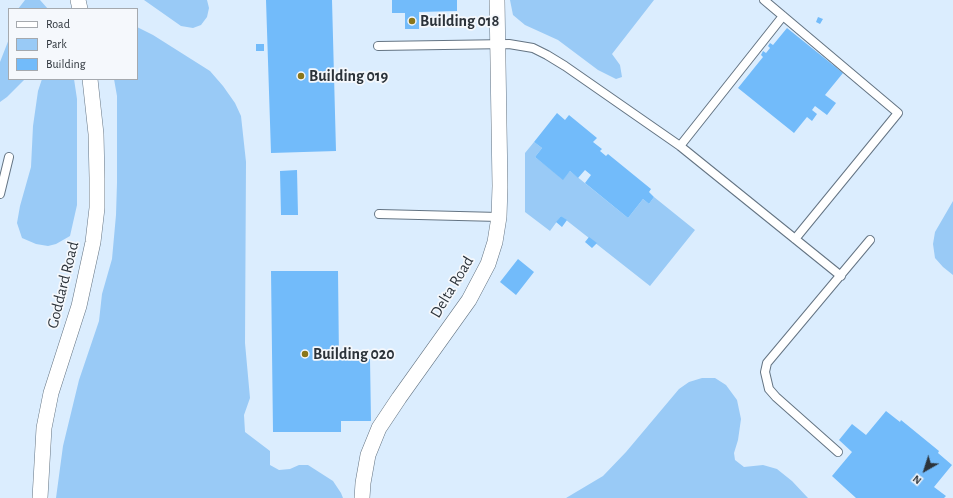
<!DOCTYPE html>
<style>
body{margin:0}
#map{position:relative;width:953px;height:498px;overflow:hidden;background:#dbedfe;font-family:"Alegreya Sans",sans-serif}
canvas{display:block}
.legend{position:absolute;left:8px;top:8px;width:130px;height:72px;box-sizing:border-box;background:#f5f8fc;border:1px solid #a5a9ae;margin:0;padding:5px 7px;list-style:none;font-size:12px;color:#2c333a}
.legend li{display:flex;align-items:center;gap:8px;height:20px}
.legend b{width:20px;border:1px solid #a5a9ae}
.north{position:absolute;left:905px;top:450px;width:40px;height:40px;-webkit-text-stroke:3px #f5f8fc;paint-order:stroke;rotate:219deg;font-size:11px;font-weight:700;line-height:16px;text-align:center;color:#2c333a}
.north::after{content:'';display:block;margin:auto;width:14px;height:18px;background:#2c333a;clip-path:polygon(50% 0,100% 100%,50% 72%,0 100%)}
</style>
<div id="map">
<canvas width="953" height="498"></canvas>
<ul class="legend">
<li><b style="height:5px;background:#fff"></b>Road</li>
<li><b style="height:11px;background:#99caf6"></b>Park</li>
<li><b style="height:11px;background:#72bbfa"></b>Building</li>
</ul>
<div class="north">N</div>
</div>
<script>
const g = document.querySelector('canvas').getContext('2d');
g.lineJoin = 'round';
function paint(path, color) { g.fillStyle = color; g.fill(path, 'evenodd'); }
const toPath = rows => new Path2D(rows.map(r => 'M' + r).join(''));
function strokePath(path, color, width, dash) { g.strokeStyle = color; g.lineWidth = width; g.lineCap = dash ? 'butt' : 'round'; g.setLineDash(dash || []); g.stroke(path); }
function label(font, color, halo, rows, align = 'center') {
  g.font = font + ' "Alegreya Sans",sans-serif'; g.lineWidth = 3.5; g.setLineDash([]); g.textBaseline = 'middle'; g.strokeStyle = halo; g.fillStyle = color; for (const [text, x, y, turn = 0] of rows) {
    g.save(); g.translate(x, y); g.rotate((+turn || 0) * Math.PI / 180); g.textAlign = isNaN(turn) ? turn : align; if (halo) g.strokeText(text, 0, 0); g.fillText(text, 0, 0); g.restore();
  }
}
paint(toPath([
 [25,0,40,0,48,9,18,9],
 [144,0,207,0,209,8,207,17,201,25,193,28,181,26],
 [510,0,654,0,612,54,620,65,622,77,616,79,598,70,558,40,525,25,513,15],
 [137,27,153,35,210,71,223,86,235,103,241,116,246,162,245,343,250,398,244,415,245,432,270,451,270,465,279,470,290,469,299,465,308,465,333,481,341,493,343,498,56,498,63,446,79,380,99,321,102,294,112,259,116,215,117,183,117,96,114,79,137,79],
 [9,39,9,79,25,79,7,97,0,102,0,62],
 [42,79,74,79,77,99,77,205,70,236,56,244,48,246,36,244,22,238,17,223,20,206,31,167,33,126,38,91],
 [534,142,542,148,535,157,563,179,570,171,628,218,643,199,649,204,654,197,695,230,650,286,561,216,550,231,525,212,525,153],
 [953,201,953,275,943,267,935,258,933,244,935,232],
 [702,378,715,378,726,385,737,400,741,419,738,440,734,453,735,460,744,467,763,465,777,469,792,481,808,498,566,498,603,476,626,452,679,389,689,382]
]), '#99caf6');
paint(toPath([
 [266,0,332,0,336,151,271,153],
 [392,0,457,0,457,11,419,12,419,29,405,29,405,13,392,13],
 [818,17,823,19,820,24,816,22],
 [787,28,843,73,825,95,836,103,827,115,815,106,812,110,817,114,812,121,807,117,794,133,738,88,763,57,761,55,763,51,766,53,770,48,768,46,770,43,773,45],
 [256,44,264,44,264,51,256,51],
 [557,113,565,120,569,115,597,138,593,142,602,149,600,151,606,156,608,154,651,189,649,192,654,197,649,204,643,199,628,218,585,183,591,175,585,170,578,178,570,171,563,180,535,157,542,148,534,142],
 [297,170,298,215,281,215,280,171],
 [561,216,567,220,562,227,556,222],
 [589,237,597,243,592,248,585,242],
 [518,259,534,272,516,295,500,282],
 [271,271,338,271,339,360,370,359,371,421,341,421,341,432,273,432],
 [886,411,900,422,901,420,939,451,938,453,952,465,934,487,946,496,944,498,856,498,832,476,852,452,839,440,852,424,866,435]
]), '#72bbfa');
const service = toPath([
 [764,0,898,113,795,239],
 [378,46,509,44,533,48,547,55,565,66,680,146,841,276],
 [680,146,783,16],
 [0,194,9,157],
 [379,214,499,217],
 [838,452,776,397,769,389,765,372,767,363,870,240]
]);
const minor = toPath([
 [78,0,80,9],
 [40,498,44,428,51,393,79,306,93,242,97,208,97,178,96,134,90,79],
 [362,498,363,483,368,455,379,428,399,398,469,300,488,264,495,242,499,217,500,186,497,0]
]);
strokePath(service, '#647483', 10);
strokePath(minor, '#647483', 16);
strokePath(service, '#fff', 8);
strokePath(minor, '#fff', 15);
for (const [x, y, r, color] of [
 [412,21,4,"#8a761a"],
 [301,76,4,"#8a761a"],
 [305,354,4,"#8a761a"]
]) { const dot = new Path2D(); dot.arc(x, y, r, 0, 2 * Math.PI); g.fillStyle = color; g.fill(dot); strokePath(dot, '#f5f8fc', 1.5); }
label('bold 16px', '#2c333a', '#f5f8fc', [
 ["Building 018",420,21],
 ["Building 019",309,76],
 ["Building 020",313,354]
], 'left');
label('16px', '#2c333a', '#f5f8fc', [
 ["Goddard Road",63,285,-76],
 ["Delta Road",452,287,-59]
]);
</script>
